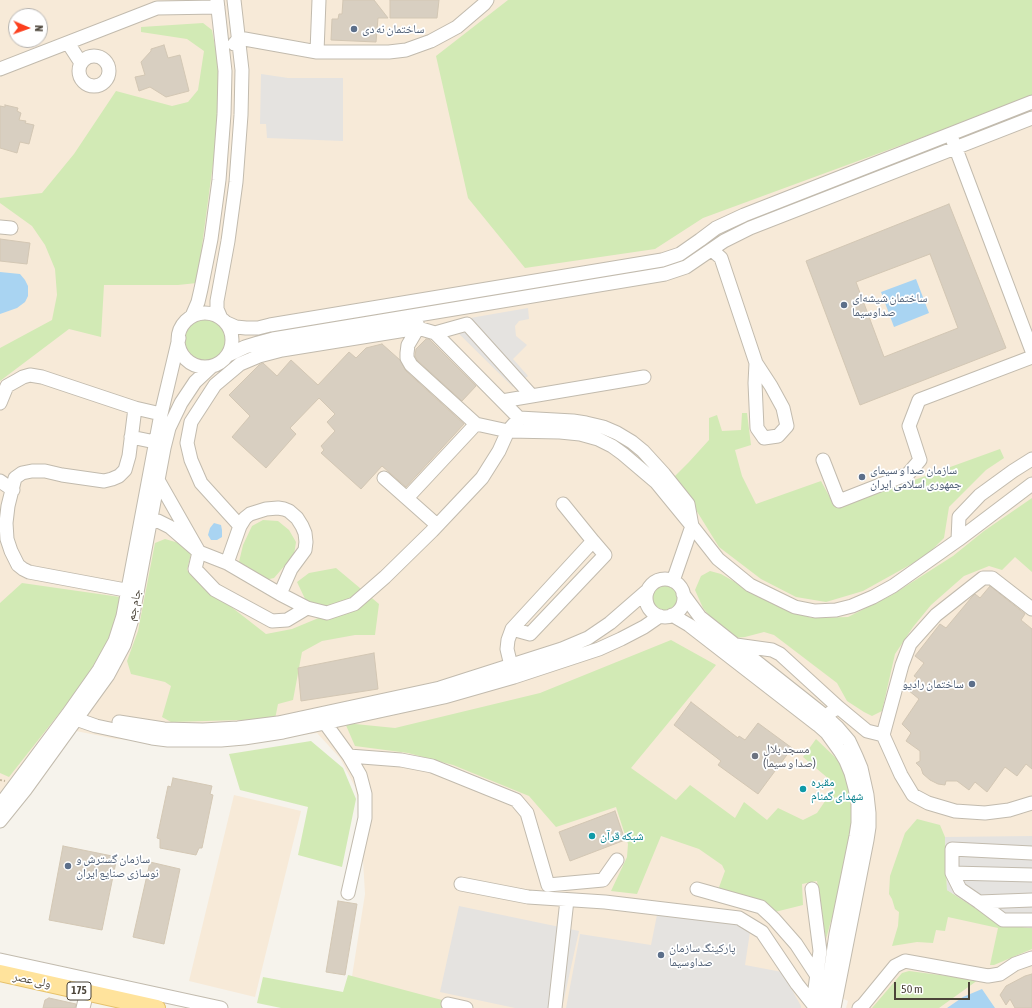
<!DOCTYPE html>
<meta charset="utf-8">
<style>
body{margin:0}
#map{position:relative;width:1032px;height:1008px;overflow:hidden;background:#f6f3ec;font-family:"Asap Condensed",sans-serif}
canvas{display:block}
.north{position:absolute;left:8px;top:8px;width:40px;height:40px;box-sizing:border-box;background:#fff;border:1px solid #b7b4b0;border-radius:50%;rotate:92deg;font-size:11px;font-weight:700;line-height:16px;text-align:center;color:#4b4439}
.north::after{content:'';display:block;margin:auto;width:14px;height:18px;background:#fc3f1d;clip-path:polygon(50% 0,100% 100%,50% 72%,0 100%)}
.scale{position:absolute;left:894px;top:982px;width:76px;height:18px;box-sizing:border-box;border:2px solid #4b4439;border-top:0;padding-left:5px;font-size:12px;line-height:14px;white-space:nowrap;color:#4b4439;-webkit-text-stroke:3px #fff;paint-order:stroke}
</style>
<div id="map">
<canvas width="1032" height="1008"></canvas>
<div class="north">N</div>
<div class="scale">50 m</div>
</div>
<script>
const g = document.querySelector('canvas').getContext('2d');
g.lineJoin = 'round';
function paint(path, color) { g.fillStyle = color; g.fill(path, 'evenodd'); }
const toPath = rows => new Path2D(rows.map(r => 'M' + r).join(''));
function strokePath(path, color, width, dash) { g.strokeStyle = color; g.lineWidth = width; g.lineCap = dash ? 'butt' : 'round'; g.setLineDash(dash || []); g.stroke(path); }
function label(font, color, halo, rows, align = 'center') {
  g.font = font + ' "Asap Condensed","Noto Naskh Arabic",sans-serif'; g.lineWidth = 3.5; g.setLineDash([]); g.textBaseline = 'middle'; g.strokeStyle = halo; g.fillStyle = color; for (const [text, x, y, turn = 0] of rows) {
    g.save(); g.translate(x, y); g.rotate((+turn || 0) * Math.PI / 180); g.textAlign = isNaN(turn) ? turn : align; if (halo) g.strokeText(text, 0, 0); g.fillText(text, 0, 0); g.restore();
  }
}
paint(toPath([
 [0,0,1032,0,1032,1008,846,1008,848,1001,820,988,815,1008,347,1008,365,894,360,809,355,787,340,758,317,733,218,746,116,739,76,731,36,787,8,820,0,814],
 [16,16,40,16,40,40,16,40],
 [234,795,301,811,255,997,189,981]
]), '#f7ead8');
paint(toPath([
 [508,0,1032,0,1032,97,703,218,655,249,525,268,468,198,436,56],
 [203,23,212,30,219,68,217,134,197,283,178,285,104,285,101,337,69,329,0,381,0,348,52,320,57,295,55,269,45,245,32,226,0,203,0,198,42,193,74,154,116,91,172,106,188,102,198,90,204,51,187,39,141,32,141,27],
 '183 340a23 23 0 1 1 46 0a23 23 0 1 1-46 0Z',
 [742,413,747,413,751,445,735,450,742,476,756,504,821,481,835,507,906,483,1000,449,1004,458,986,470,949,507,944,538,926,556,863,591,826,602,796,597,761,579,719,547,688,497,672,479,689,462,709,440,709,418,717,415,722,431,741,430],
 [1032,498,1032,572,1015,557,1002,570,989,566,964,576,931,605,913,627,895,654,882,711,872,716,864,712,847,701,837,683,774,635,764,632,745,637,735,638,720,629,703,608,695,590,701,576,710,571,721,574,747,589,811,618,848,617,892,595,953,556,984,531],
 [263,520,278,521,289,530,296,542,294,555,274,578,265,580,252,572,239,562,243,545,252,526],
 [165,539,179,543,191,554,187,570,207,588,266,634,292,629,321,617,307,603,297,582,309,573,336,568,379,604,375,635,355,635,322,641,302,652,293,700,278,704,275,719,171,722,162,717,171,686,165,682,131,674,127,661,138,631,155,543],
 '650 597a15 15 0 1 1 30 0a15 15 0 1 1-30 0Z',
 [22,583,120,597,113,637,91,673,9,777,0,773,0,603],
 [671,640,716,665,631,768,676,800,690,785,735,818,744,802,767,820,778,808,803,820,817,813,836,785,803,757,816,739,837,759,842,765,851,792,853,822,839,892,826,939,817,881,802,884,803,905,775,912,718,890,725,871,722,865,699,849,661,836,637,894,611,891,627,857,628,844,616,807,556,827,529,796,453,765,408,753,355,746,345,723,395,728,540,693],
 [311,741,343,768,356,799,342,867,298,855,308,807,240,790,229,754],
 [917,819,940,825,945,837,947,890,1002,925,1032,928,1032,949,994,965,990,965,998,928,948,917,945,931,936,930,933,943,917,942,892,946,898,926,899,912,895,909,892,899,889,894,890,876,905,833],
 [909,971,978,980,939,1008,872,1008,902,973],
 [348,975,472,1008,281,1008,257,1003,263,977,343,992]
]), '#d2eab5');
paint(toPath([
 [261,74,288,78,343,78,343,141,267,138,266,124,260,124],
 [528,308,529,319,519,321,515,326,516,336,527,345,513,359,528,376,513,387,447,322],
 [1032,836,1032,928,1002,925,947,890,945,837],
 [459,906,579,931,562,1008,515,1008,440,992],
 [657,915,732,923,744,927,750,932,745,965,782,972,801,1006,801,1008,566,1008,580,934,651,945]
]), '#e5e3e0');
paint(toPath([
 [0,272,20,274,25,280,28,286,28,296,25,302,17,308,0,314],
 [916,279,929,313,894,327,881,292],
 [214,523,221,525,222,530,222,537,217,540,211,540,208,535,210,528],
 [982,989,995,1008,947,1008,963,997]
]), '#a9d4f2');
const building = toPath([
 [343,0,374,0,388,18,378,18,376,42,331,40,332,19,338,19,339,14,342,14,343,0],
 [390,0,439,0,437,18,390,18,390,0],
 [164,45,168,58,180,55,189,91,166,97,150,87,139,91,135,77,145,75,141,62,151,51,151,49,164,45],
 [5,105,18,108,17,111,21,113,19,120,26,121,25,123,34,125,29,144,20,142,17,153,0,148,0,106,5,107,5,105],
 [949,204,1006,348,860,405,806,261,949,204],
 [930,254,958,328,884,357,856,282,930,254],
 [0,239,30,243,27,264,0,261,0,239],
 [426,339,429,339,476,386,462,401,417,360,415,356,416,349,426,339],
 [382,344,400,360,406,371,464,424,406,487,382,466,361,489,321,453,324,450,321,446,335,431,327,422,335,414,319,398,290,428,296,434,266,468,232,437,250,416,229,395,259,365,263,363,277,376,291,360,318,385,349,352,356,358,366,348,382,344],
 [990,586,1025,614,1021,620,1032,629,1032,769,1026,764,1017,776,1005,767,987,792,975,782,969,790,957,781,946,781,945,785,938,784,930,780,923,774,921,768,916,763,920,761,920,751,906,741,911,733,902,724,919,699,908,690,917,678,914,676,924,663,915,656,940,624,946,628,971,598,975,594,980,598,990,586],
 [374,653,378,689,301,701,298,668,374,653],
 [691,702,738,738,739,736,745,740,758,723,792,748,758,794,718,765,721,761,674,725,691,702],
 [173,778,212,786,210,794,213,795,202,848,199,848,196,855,160,848,160,839,157,838,168,786,171,787,173,778],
 [615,811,625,840,570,861,559,832,615,811],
 [63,846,117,857,102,930,49,920,63,846],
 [150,862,180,869,164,944,133,937,150,862],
 [338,901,357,904,345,975,326,972,338,901],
 [1032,974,1032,1008,1015,1008,1010,999,1006,1005,1000,995,1006,986,1025,976,1032,974],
 [49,998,76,1004,75,1008,43,1008,45,1000,49,998]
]);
paint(building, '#d8cfc1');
strokePath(building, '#d3c7b4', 1);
const minor = toPath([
 [68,43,81,63],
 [234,44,235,43,239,38,317,52,389,52,406,50,431,41,457,27,484,4,487,0],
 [317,52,319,0],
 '79 71a15 15 0 1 1 30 0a15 15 0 1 1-30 0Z',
 [0,69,157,8,218,7],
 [953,141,1032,351],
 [0,227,11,228],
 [712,250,721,258,756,363,755,383,757,428,764,438,778,436,787,426,783,408,771,386,756,363],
 '178 340a27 27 0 1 1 54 0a27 27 0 1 1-54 0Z',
 [192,316,198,302,201,289,211,239,219,180,224,114,225,71,217,0],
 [220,316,217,309,217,301,228,241,236,182,241,115,242,70,234,0],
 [227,323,236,327,246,328,258,328,270,325,662,260,680,254,700,240,716,228,744,215,1032,102],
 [417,323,418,328,408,345,407,353,407,358,411,365,476,424,508,431,560,432,580,434,598,439,612,446,623,454,656,482,692,526,673,581],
 [435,333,467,324,532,396],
 [228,355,245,347,258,343,273,339,665,274,686,267,724,241,750,228,1032,118],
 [502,401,644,377],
 [0,403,7,386,16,381,23,377,30,375,42,377,135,408],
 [131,437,155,442],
 [823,460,839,501,908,474,920,460,909,426,919,400,1032,357],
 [384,478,437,525],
 [158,480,199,552,195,569,215,590,272,621,287,620,307,608],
 [0,481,13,490],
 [407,498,476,424],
 [150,523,158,521,170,527,199,552,227,563,280,594,291,569,305,550,306,542,305,533,302,526,297,518,289,511,284,509,278,508,266,509,250,514,245,518,240,526,201,483,191,460,187,443,191,422,215,385,240,364,259,356,282,350,418,328,435,333,519,418,573,421,586,423,603,427,617,433,632,442,643,451,664,474,688,504,692,526,718,559,750,585,795,607,815,611,836,610,852,606,873,597,893,586,958,540,1032,484],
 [958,540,959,517,980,495,1013,471,1032,459],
 [227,563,240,526],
 '646 598a19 19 0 1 1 38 0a19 19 0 1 1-38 0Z',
 [136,592,29,572,23,569,18,565,11,551,7,539,6,523,8,506,15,478,22,473,32,471,45,471,62,475,104,481,112,479,119,476,125,470,129,456,135,408,161,414],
 [280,594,307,608,327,613,354,604,385,577,432,531,482,478,499,451,508,431,514,424],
 [683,594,700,617,825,716,837,727,849,741,856,756,861,768,867,795,869,813,869,827,867,840,834,1008],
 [1032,609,992,578,983,578,936,615,910,644,902,665,883,735,901,775,913,795,928,803,955,811,985,813,1009,810,1032,803],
 [672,615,689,625,818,725,827,733,840,751,846,761,851,773,855,788,858,803,858,823,856,836,836,934,825,1008],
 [512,629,530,634,605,555,593,541],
 [736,645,772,650,780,654,838,707],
 [513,674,507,649,508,640,512,629,593,541,563,504],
 [831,712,838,707,867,731,883,735],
 [68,714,76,719,96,726,152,738,168,740,221,740,244,738,283,732,444,697,514,677,599,649,621,639,644,627,660,616],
 [324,717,325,723,349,756,360,775,365,794,365,818,348,893],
 [119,722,164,729,203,730,238,728,278,723,440,688,562,649,588,638,610,623,648,590],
 [349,756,401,760,432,766,516,800,527,813,548,885,603,880,617,860],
 [0,805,68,714,99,670,115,641,123,616,161,414,179,338],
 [0,821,25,790,108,675,124,645,132,619,164,448,169,428,181,403,195,382,212,366],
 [1032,853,952,849,952,873,1032,875],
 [952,873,960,889,979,902,1032,900],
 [461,884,528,897,605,902,739,918,762,932,797,984,816,1008],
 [697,889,761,907,774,919,796,944,817,976],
 [812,889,820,951,813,1004],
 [979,902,1003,920,1032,920],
 [0,960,221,1008],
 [448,1004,466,1008],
 [83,1008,87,992],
 [555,1008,567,900],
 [859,1008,863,1005,895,966,905,961,988,976,1000,974,1015,964,1032,958]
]);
const major = toPath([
 [0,973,157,1008]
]);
strokePath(minor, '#c2bbae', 15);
strokePath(major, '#e6c16a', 18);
strokePath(toPath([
 [0,780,5,781]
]), '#c4b79f', 2, [2, 2]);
strokePath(minor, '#fff', 13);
strokePath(major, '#ffe39c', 16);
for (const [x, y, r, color] of [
 [354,29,4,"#5c6f8a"],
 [844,305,4,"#5c6f8a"],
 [862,477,4,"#5c6f8a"],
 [972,684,4,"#5c6f8a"],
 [755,756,4,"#6b7280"],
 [803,789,4,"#0f9aa8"],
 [592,836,4,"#0f9aa8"],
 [68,866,4,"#5c6f8a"],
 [661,955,4,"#5c6f8a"]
]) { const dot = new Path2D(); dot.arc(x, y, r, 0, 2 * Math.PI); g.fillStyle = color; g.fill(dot); strokePath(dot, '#fff', 1.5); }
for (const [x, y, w] of [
 [79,991,24]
]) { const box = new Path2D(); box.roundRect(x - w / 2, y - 9, w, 18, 3); g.fillStyle = '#fff'; g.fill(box); strokePath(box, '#4b4439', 1); }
label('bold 11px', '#4b4439', null, [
 ["175",79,991]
]);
label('12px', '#4e5e75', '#fff', [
 ["ساختمان نه دی",362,29],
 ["ساختمان شیشه‌ای",852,298],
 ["صداوسیما",852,312],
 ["سازمان صدا و سیمای",870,470],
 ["جمهوری اسلامی ایران",870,484],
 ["ساختمان رادیو",964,684,"right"],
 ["سازمان گسترش و",76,859],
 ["نوسازی صنایع ایران",76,873],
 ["پارکینگ سازمان",669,948],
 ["صداوسیما",669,962]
], 'left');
label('12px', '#4b4439', '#fff', [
 ["جام جم",134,605,-78],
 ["ولی عصر",32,980,12]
]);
label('12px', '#5b616d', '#fff', [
 ["مسجد بلال",763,749],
 ["(صدا و سیما)",763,763]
], 'left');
label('12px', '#0d838f', '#fff', [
 ["مقبره",811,782],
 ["شهدای گمنام",811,796],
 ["شبکه قرآن",600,836]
], 'left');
</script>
